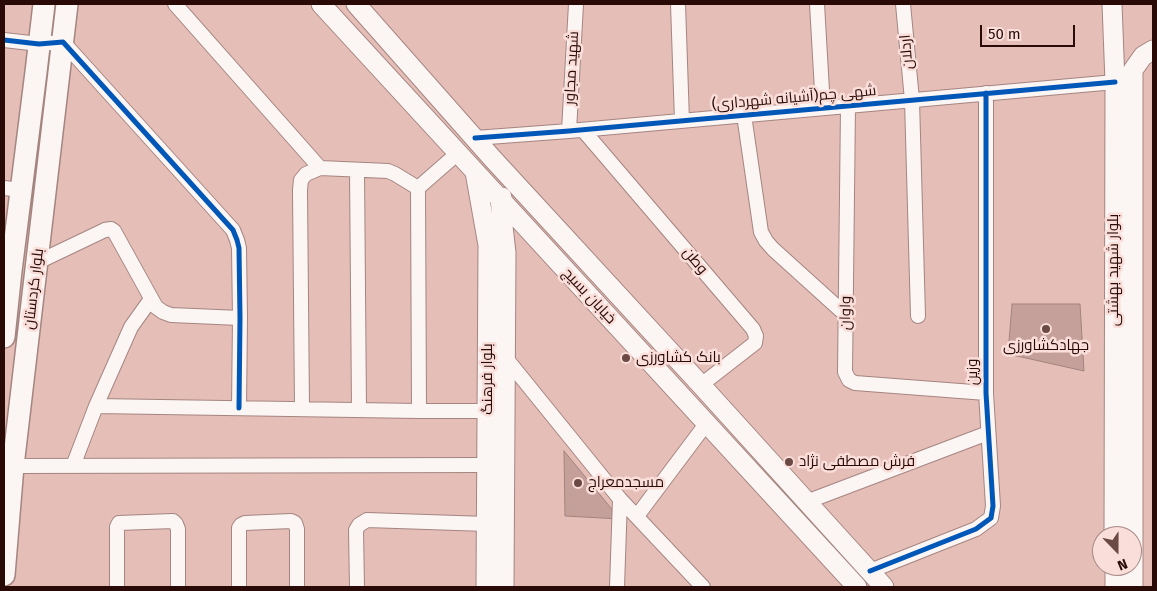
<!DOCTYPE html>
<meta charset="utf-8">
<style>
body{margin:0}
#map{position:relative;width:1157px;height:591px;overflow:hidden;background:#e5beb8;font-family:"Fira Sans",sans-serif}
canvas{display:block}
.frame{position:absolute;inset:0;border:5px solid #290a07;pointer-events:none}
.north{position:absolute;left:1092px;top:526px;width:50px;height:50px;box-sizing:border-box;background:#faded9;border:1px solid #a68985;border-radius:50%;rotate:158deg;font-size:14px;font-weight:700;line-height:20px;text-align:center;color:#290a07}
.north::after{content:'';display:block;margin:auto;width:18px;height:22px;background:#6b4945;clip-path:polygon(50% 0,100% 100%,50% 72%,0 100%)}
.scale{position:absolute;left:980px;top:25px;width:95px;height:22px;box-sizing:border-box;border:2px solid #290a07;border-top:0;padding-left:6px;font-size:15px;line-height:18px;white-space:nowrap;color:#290a07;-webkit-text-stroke:4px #faded9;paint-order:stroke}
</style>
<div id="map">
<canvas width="1157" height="591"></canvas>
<div class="frame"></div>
<div class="north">N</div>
<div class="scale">50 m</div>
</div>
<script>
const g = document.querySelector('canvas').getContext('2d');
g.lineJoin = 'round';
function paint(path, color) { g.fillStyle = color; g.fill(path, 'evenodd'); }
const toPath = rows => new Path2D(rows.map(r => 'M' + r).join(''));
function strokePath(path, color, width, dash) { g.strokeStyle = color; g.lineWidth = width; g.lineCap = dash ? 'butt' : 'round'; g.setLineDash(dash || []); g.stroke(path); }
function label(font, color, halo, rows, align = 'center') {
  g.font = font + ' "Fira Sans",Cairo,sans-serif'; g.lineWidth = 5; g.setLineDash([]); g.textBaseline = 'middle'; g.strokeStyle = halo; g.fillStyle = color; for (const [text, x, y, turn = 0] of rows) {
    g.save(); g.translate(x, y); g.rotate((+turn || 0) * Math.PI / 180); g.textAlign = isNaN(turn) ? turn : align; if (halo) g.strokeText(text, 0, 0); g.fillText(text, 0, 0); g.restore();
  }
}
const building = toPath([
 [1012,304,1080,304,1084,371,1008,354,1012,304],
 [564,451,620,519,565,516,564,451]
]);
paint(building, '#c59f9a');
strokePath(building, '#a3837f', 1);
const minor = toPath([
 [175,4,320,168],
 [678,4,682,121],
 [817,4,823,108],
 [903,4,912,100,918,316],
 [4,40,39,44,63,42,233,230,237,240,239,248,240,318,239,408],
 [848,106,845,372,849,380,855,383,986,393],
 [744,115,761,232,766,241,773,249,846,315],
 [583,130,753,329,756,336,755,343,701,385],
 [569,131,576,4],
 [475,138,569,131,1115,82],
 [357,170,359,409],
 [4,188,22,190],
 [418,188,419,411],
 [38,262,105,230,111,229,114,231,156,307,163,312,171,315,240,318],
 [505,357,620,499,703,587],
 [96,406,419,411,495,411],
 [302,408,300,190,301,180,306,174,320,168,388,171,395,174,418,188,458,153],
 [13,466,487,465],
 [73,466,96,406,131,327,151,299],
 [806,502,988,433],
 [637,516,706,424],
 [870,571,976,529,991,518,993,506,986,393,986,93],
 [117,587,117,527,119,523,173,521,176,524,178,529,178,587],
 [239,587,239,528,241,525,245,523,291,521,295,523,297,529,297,587],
 [357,587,356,530,359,525,367,520,487,524],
 [617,587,620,499]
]);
const secondary = toPath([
 [321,4,857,587],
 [356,4,492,158,701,385,884,587],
 [1112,4,1115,82,1114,536],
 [475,172,488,245,486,587],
 [502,197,500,199,506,253,504,587],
 [1115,566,1115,587],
 [1133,587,1133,70,1143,56,1153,50]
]);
const primary = toPath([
 [4,337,11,271,36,72,44,4],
 [4,575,13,466,67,4]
]);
strokePath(minor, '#a58580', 16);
strokePath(secondary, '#a58580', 21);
strokePath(primary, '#a58580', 24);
strokePath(minor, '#fbf5f4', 14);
strokePath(secondary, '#fbf5f4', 19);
strokePath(primary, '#fbf5f4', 21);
strokePath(toPath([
 [4,40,39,44,63,42,233,230,237,240,239,248,240,318,239,408],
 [475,138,569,131,1115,82],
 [870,571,976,529,991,518,993,506,986,393,986,93]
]), '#0057b8', 5);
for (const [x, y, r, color] of [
 [1046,329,5,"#6b4945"],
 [626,358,5,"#6b4945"],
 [789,462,5,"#6b4945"],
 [578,483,5,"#6b4945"]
]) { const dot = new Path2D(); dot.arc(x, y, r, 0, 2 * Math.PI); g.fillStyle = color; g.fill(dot); strokePath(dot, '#faded9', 2); }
label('15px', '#290a07', '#faded9', [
 ["اردلان",907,52,-95],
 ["شهید مجاور",572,68,-87],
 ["شهی چم(آشیانه شهرداری)",794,98,-5],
 ["وطن",695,261,50],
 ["بلوار شهید بهشتی",1114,270,-90],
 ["بلوار کردستان",34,289,-83],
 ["خیابان بسیج",589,296,47],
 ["واوان",846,313,-89],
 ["وزین",973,372,-90],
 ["بلوار فرهنگ",488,379,-90]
]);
label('15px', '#290a07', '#faded9', [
 ["جهادکشاورزی",1046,346,"center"],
 ["بانک کشاورزی",636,358],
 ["فرش مصطفی نژاد",799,462],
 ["مسجدمعراج",588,483]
], 'left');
</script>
